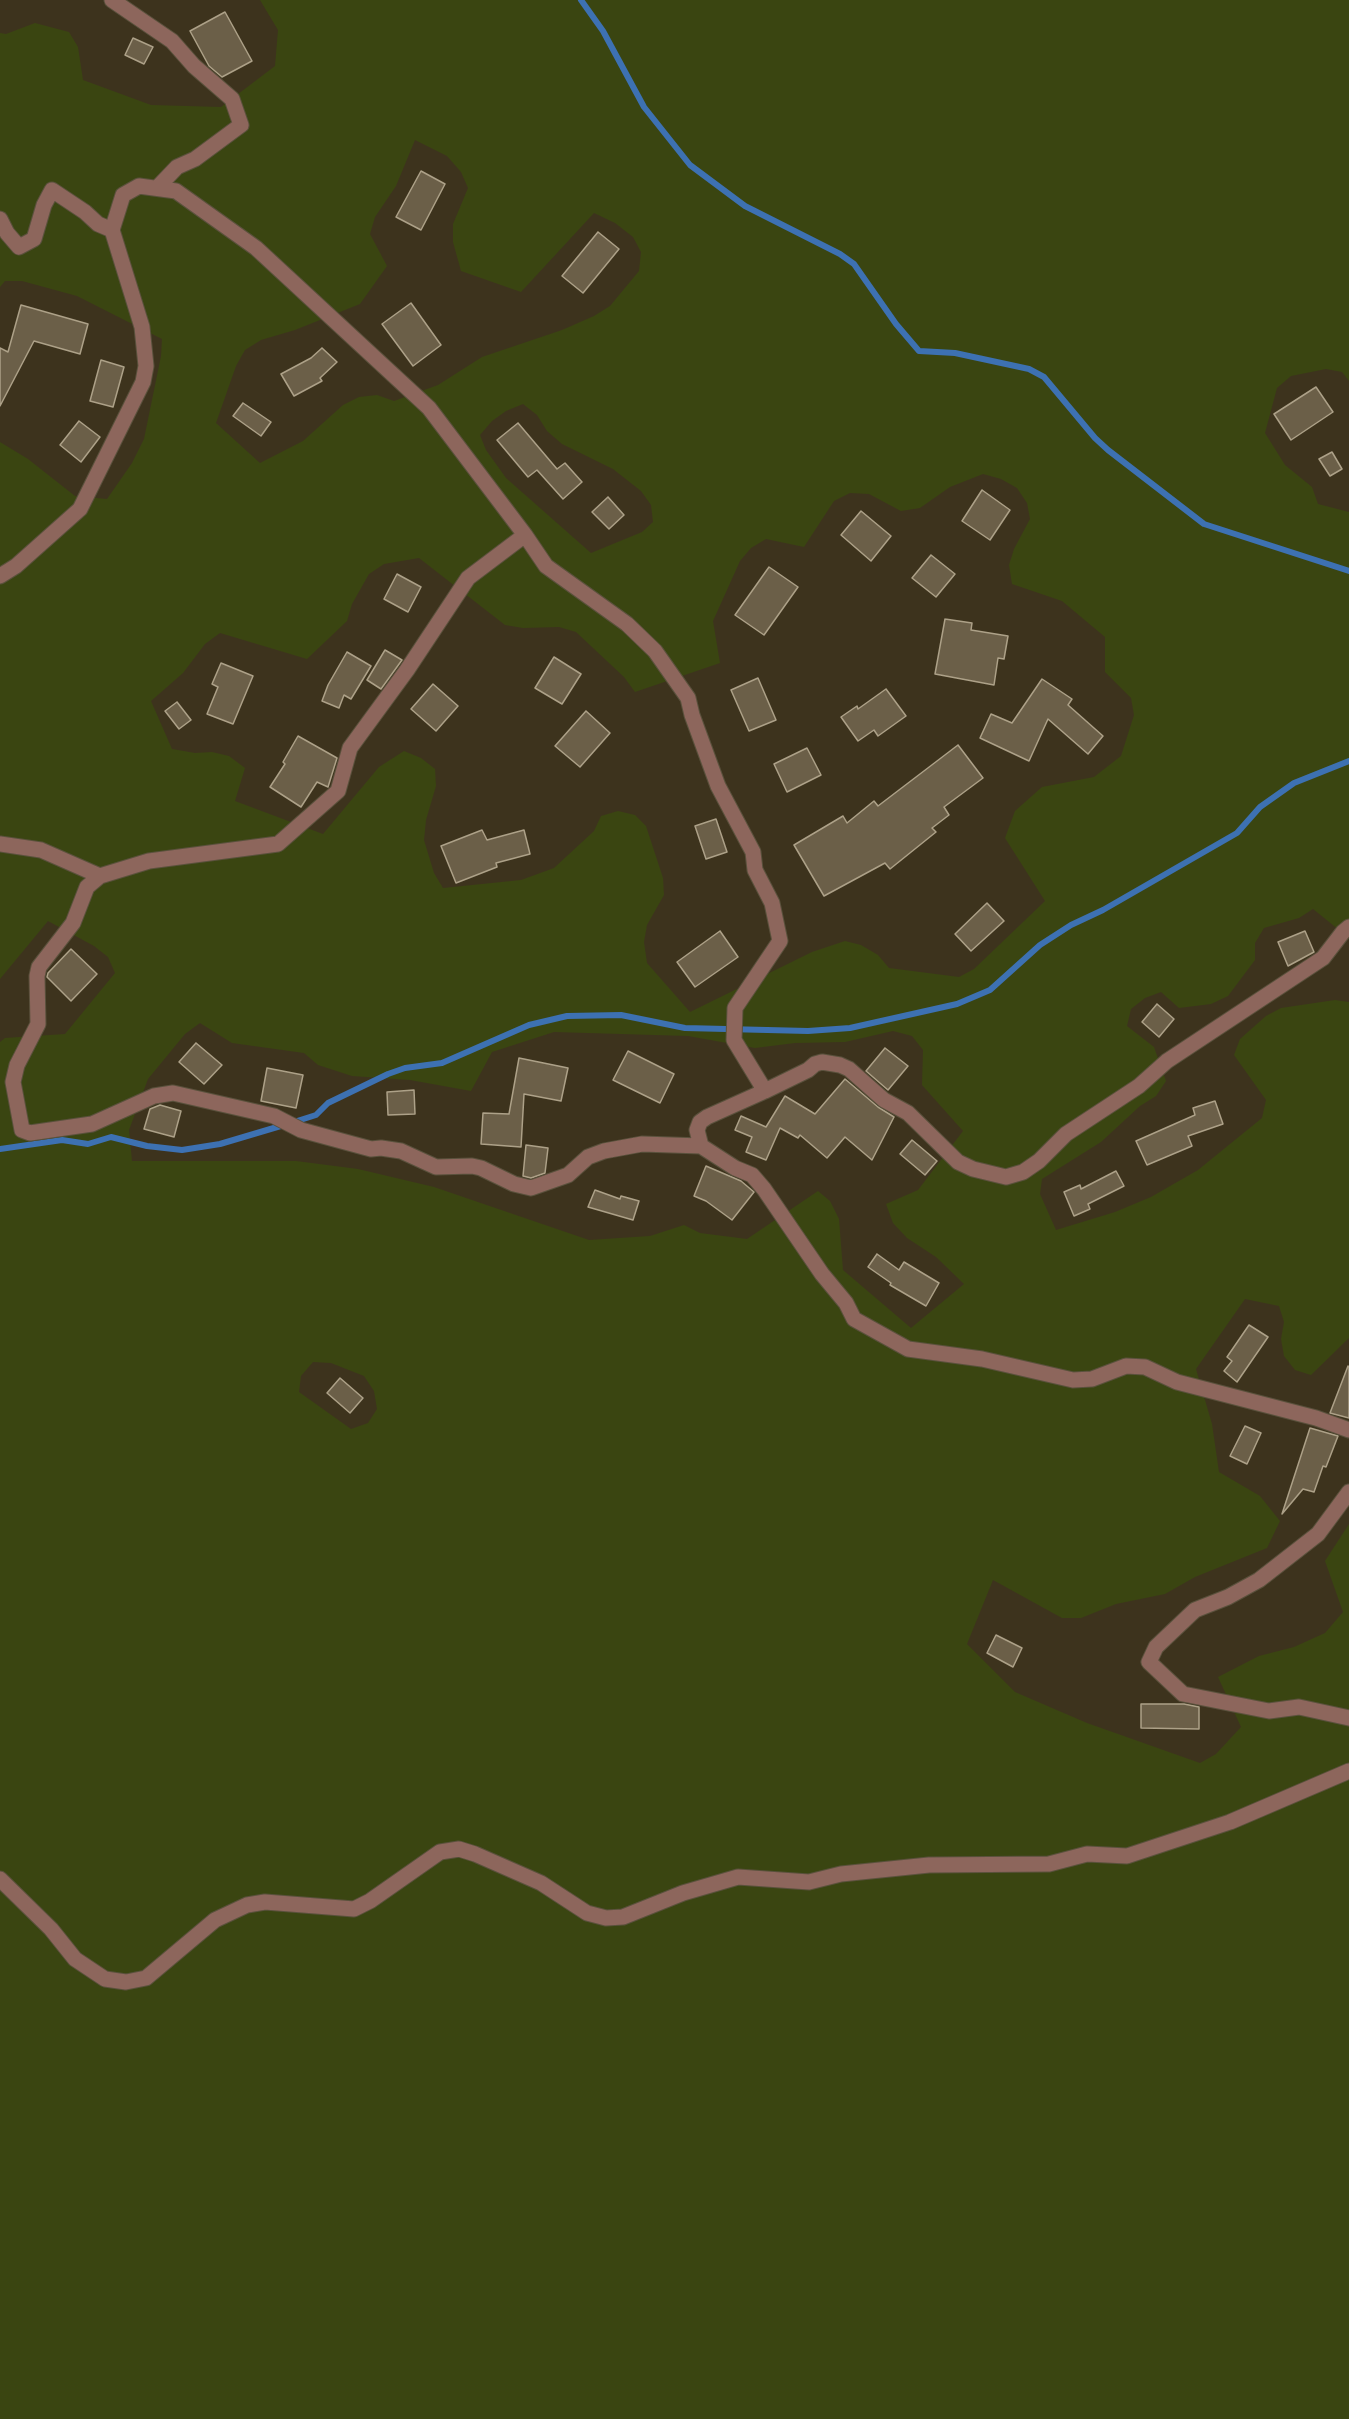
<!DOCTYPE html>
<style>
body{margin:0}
canvas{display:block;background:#3d331d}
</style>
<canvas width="1349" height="2419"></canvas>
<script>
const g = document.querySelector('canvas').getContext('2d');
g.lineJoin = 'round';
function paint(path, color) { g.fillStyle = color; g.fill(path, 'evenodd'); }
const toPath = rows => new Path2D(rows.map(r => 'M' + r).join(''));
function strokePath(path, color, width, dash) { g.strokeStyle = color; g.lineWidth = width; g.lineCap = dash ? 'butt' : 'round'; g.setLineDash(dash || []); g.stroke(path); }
paint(toPath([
 [260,0,1349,0,1349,381,1342,372,1326,369,1291,376,1277,388,1265,433,1285,465,1312,487,1318,504,1349,512,1349,938,1313,909,1299,918,1264,928,1255,943,1255,960,1228,996,1211,1004,1179,1008,1161,992,1145,998,1131,1009,1127,1026,1154,1047,1166,1081,1156,1096,1140,1106,1101,1142,1042,1179,1040,1194,1056,1230,1115,1212,1151,1197,1198,1170,1262,1118,1266,1100,1234,1055,1240,1039,1266,1016,1281,1008,1335,1000,1349,1002,1349,1338,1311,1375,1295,1370,1284,1356,1281,1339,1284,1322,1279,1306,1245,1299,1196,1369,1212,1424,1219,1472,1260,1496,1280,1521,1267,1548,1195,1577,1165,1594,1116,1604,1081,1618,1062,1618,993,1580,967,1644,1015,1692,1087,1723,1200,1763,1216,1754,1241,1727,1218,1677,1259,1656,1294,1647,1325,1633,1343,1612,1325,1561,1349,1524,1349,2419,0,2419,0,1042,5,1038,65,1034,115,973,108,957,94,946,48,921,0,979,0,442,28,459,75,496,107,499,132,463,144,439,161,356,162,339,77,296,22,281,5,281,0,287,0,33,6,34,35,23,69,32,78,47,83,80,151,105,221,107,275,66,278,30],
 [415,140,447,156,461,172,468,188,453,224,453,242,461,271,521,292,594,213,615,223,633,237,641,252,639,271,610,306,594,316,562,330,482,357,438,385,394,401,377,395,359,397,343,405,303,441,260,463,216,423,236,366,245,350,261,340,295,330,360,304,387,266,370,234,375,217,396,186],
 [523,404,537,415,547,431,562,444,613,469,641,491,651,505,653,522,642,532,591,553,506,478,486,450,480,435,492,421,506,411],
 [983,474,1001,479,1017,488,1027,503,1030,519,1014,549,1009,565,1012,584,1062,601,1105,637,1105,672,1131,698,1134,715,1121,756,1094,777,1042,787,1015,811,1005,838,1045,901,974,969,959,977,889,968,878,955,861,945,845,941,812,952,690,1012,647,963,644,942,647,925,664,895,663,878,646,826,635,815,618,811,601,816,594,831,554,868,521,880,443,888,434,873,424,840,426,820,436,786,435,769,421,758,404,751,379,767,323,834,235,801,245,768,229,756,212,752,195,753,172,749,151,701,183,673,205,644,220,633,307,659,347,621,352,604,369,574,384,564,419,558,505,625,523,628,559,627,576,632,624,677,635,692,720,663,713,621,740,561,751,548,766,539,804,547,834,501,850,493,869,494,901,511,920,508,950,487],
 [200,1023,232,1043,304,1053,318,1065,352,1076,410,1080,471,1091,492,1052,554,1032,688,1036,755,1048,795,1043,845,1042,893,1031,912,1036,923,1050,922,1085,963,1131,918,1190,886,1204,893,1223,907,1238,936,1257,964,1284,911,1328,843,1270,839,1219,830,1201,818,1191,747,1239,700,1233,684,1225,650,1236,589,1240,434,1187,358,1169,296,1161,132,1161,129,1130,148,1079,185,1034],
 [313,1362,331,1363,364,1376,374,1391,377,1409,368,1423,351,1429,299,1392,301,1376]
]), '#3a4511');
strokePath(toPath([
 [581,0,603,31,644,107,690,165,745,206,840,254,854,264,896,324,919,351,955,353,1029,369,1044,377,1095,438,1108,450,1204,524,1349,571],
 [294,1122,316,1115,328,1103,388,1074,405,1068,442,1063,529,1025,567,1016,621,1015,685,1028,808,1031,850,1028,957,1004,990,990,1040,945,1071,925,1103,910,1237,833,1260,807,1294,783,1349,761],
 [0,1149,62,1140,88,1144,111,1137,147,1146,182,1150,220,1144,284,1125]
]), '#3d71b2', 6);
const building = toPath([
 [225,12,252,61,222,77,209,66,190,31,225,12],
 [133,38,153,47,144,64,125,55,133,38],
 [421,171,445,184,421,230,396,217,421,171],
 [598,232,619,249,583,293,562,276,598,232],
 [411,303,441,345,413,366,382,324,411,303],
 [21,305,88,324,80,354,34,341,0,406,0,348,8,352,21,305],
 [322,348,337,362,320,378,322,381,294,396,281,374,311,358,322,348],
 [101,360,124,367,113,407,90,401,101,360],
 [1316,387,1333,412,1291,440,1274,414,1316,387],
 [243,403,271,422,261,436,233,416,243,403],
 [79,421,100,437,81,462,60,445,79,421],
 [518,423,557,469,565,463,582,482,563,499,537,470,528,477,497,440,518,423],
 [1332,452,1342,469,1330,476,1319,459,1332,452],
 [982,490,1010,510,990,540,962,521,982,490],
 [608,497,624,515,609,529,592,512,608,497],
 [861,511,891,536,871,561,841,535,861,511],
 [931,555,955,574,936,597,912,578,931,555],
 [769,567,798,587,764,635,735,615,769,567],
 [397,574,421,587,408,612,384,599,397,574],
 [945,619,972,623,971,630,1008,636,1004,659,998,658,994,685,935,674,945,619],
 [385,650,402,660,381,689,367,680,385,650],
 [347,652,371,666,351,699,344,695,339,708,322,701,328,685,347,652],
 [554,657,581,674,562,704,535,688,554,657],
 [221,663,253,676,233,724,207,714,218,687,212,684,221,663],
 [758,678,776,720,749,731,731,690,758,678],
 [1042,679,1072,699,1068,705,1103,736,1088,754,1048,719,1029,761,980,738,991,714,1012,723,1042,679],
 [433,684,458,706,436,731,411,709,433,684],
 [886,689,906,716,878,736,874,730,858,741,841,717,857,706,858,709,886,689],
 [177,702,191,720,179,729,165,711,177,702],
 [586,711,610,733,580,767,555,746,586,711],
 [298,736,337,758,328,787,317,782,301,807,270,787,285,764,283,762,298,736],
 [958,745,983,778,944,807,949,815,932,828,936,832,890,869,885,863,824,896,794,845,843,816,847,823,874,801,878,806,958,745],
 [807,748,821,775,787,792,774,764,807,748],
 [716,819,727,852,706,859,695,826,716,819],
 [482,830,487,840,524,830,530,854,496,863,497,867,456,883,441,846,482,830],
 [987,903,1004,921,971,951,955,934,987,903],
 [720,931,738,957,695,987,677,962,720,931],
 [1305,931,1314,952,1288,966,1278,942,1305,931],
 [71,949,97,974,71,1001,47,977,48,973,71,949],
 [1157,1004,1174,1019,1159,1037,1142,1022,1157,1004],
 [196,1043,222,1065,204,1084,179,1062,196,1043],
 [885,1048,908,1066,888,1090,866,1071,885,1048],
 [628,1051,674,1074,660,1103,613,1080,628,1051],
 [519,1058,568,1068,561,1101,524,1094,521,1147,481,1144,483,1113,509,1114,519,1058],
 [267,1068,303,1075,296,1108,261,1101,267,1068],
 [845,1079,878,1107,894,1117,872,1160,845,1137,827,1158,800,1135,798,1138,780,1128,766,1160,746,1152,752,1137,735,1130,741,1116,766,1127,785,1096,815,1114,845,1079],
 [414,1090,415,1114,388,1115,387,1092,414,1090],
 [1215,1101,1223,1124,1188,1136,1192,1146,1147,1165,1136,1141,1195,1115,1193,1108,1215,1101],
 [160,1105,181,1111,174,1137,144,1129,150,1109,160,1105],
 [912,1140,937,1161,925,1175,900,1154,912,1140],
 [526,1145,548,1148,545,1173,531,1178,523,1176,526,1145],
 [706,1166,741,1181,754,1192,732,1220,706,1201,694,1196,706,1166],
 [1116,1171,1124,1186,1088,1204,1090,1209,1074,1216,1064,1192,1080,1185,1081,1189,1116,1171],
 [595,1190,620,1199,621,1196,639,1201,633,1220,588,1207,595,1190],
 [877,1254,899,1270,904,1262,939,1283,926,1306,890,1285,891,1283,868,1267,877,1254],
 [1249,1325,1268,1337,1237,1382,1224,1371,1232,1361,1227,1357,1249,1325],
 [1348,1366,1349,1367,1349,1418,1330,1413,1348,1366],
 [340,1378,363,1398,350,1413,327,1393,340,1378],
 [1245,1426,1261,1433,1247,1464,1230,1456,1245,1426],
 [1310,1428,1338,1436,1326,1467,1323,1466,1314,1492,1303,1489,1282,1514,1310,1428],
 [996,1635,1022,1648,1013,1667,987,1653,996,1635],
 [1141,1704,1184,1704,1199,1707,1199,1729,1141,1728,1141,1704]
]);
paint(building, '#6b5f48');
strokePath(building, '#ada188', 1.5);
const minor = toPath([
 [112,0,172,41,194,66,232,99,241,125,195,159,177,167,157,188],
 [0,219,7,233,19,247,34,239,44,205,52,190,85,212,98,224,112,230,123,195,139,186,176,191,256,248,429,408,525,535,546,566,627,624,655,651,688,698,692,715,718,786,753,852,755,870,772,903,780,941,735,1008,734,1040,765,1091],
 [525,535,468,578,407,670,350,748,338,791,278,844,149,861,100,876,87,887,73,923,39,967,37,976,38,1024,17,1065,13,1082,22,1130,30,1133,92,1124,154,1096,173,1093,274,1116,301,1130,371,1149,381,1148,401,1151,436,1167,472,1166,481,1168,514,1184,531,1188,568,1175,588,1157,604,1151,642,1144,701,1146],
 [0,576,16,566,80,509,143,382,146,366,142,327,112,230],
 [0,844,41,850,100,876],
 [1349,927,1343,932,1323,958,1167,1061,1139,1086,1066,1134,1039,1161,1023,1172,1006,1177,973,1169,958,1162,908,1113,884,1100,849,1069,840,1065,822,1062,815,1064,808,1070,765,1091,707,1117,700,1122,697,1130,701,1146,735,1168,752,1175,764,1189,822,1274,846,1303,854,1319,908,1349,982,1359,1073,1380,1092,1379,1126,1366,1145,1367,1177,1382,1316,1418,1349,1430],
 [1349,1492,1318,1534,1259,1580,1228,1597,1195,1610,1156,1647,1149,1662,1183,1694,1269,1711,1299,1707,1349,1718],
 [0,1879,51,1929,75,1959,105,1979,126,1982,146,1978,215,1920,247,1905,265,1902,354,1909,370,1901,440,1852,459,1849,475,1854,541,1883,587,1913,606,1918,623,1917,683,1893,738,1877,809,1882,841,1874,929,1865,1049,1864,1087,1854,1127,1856,1230,1822,1349,1771]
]);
strokePath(minor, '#5a513c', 17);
strokePath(minor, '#8d665c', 15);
</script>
